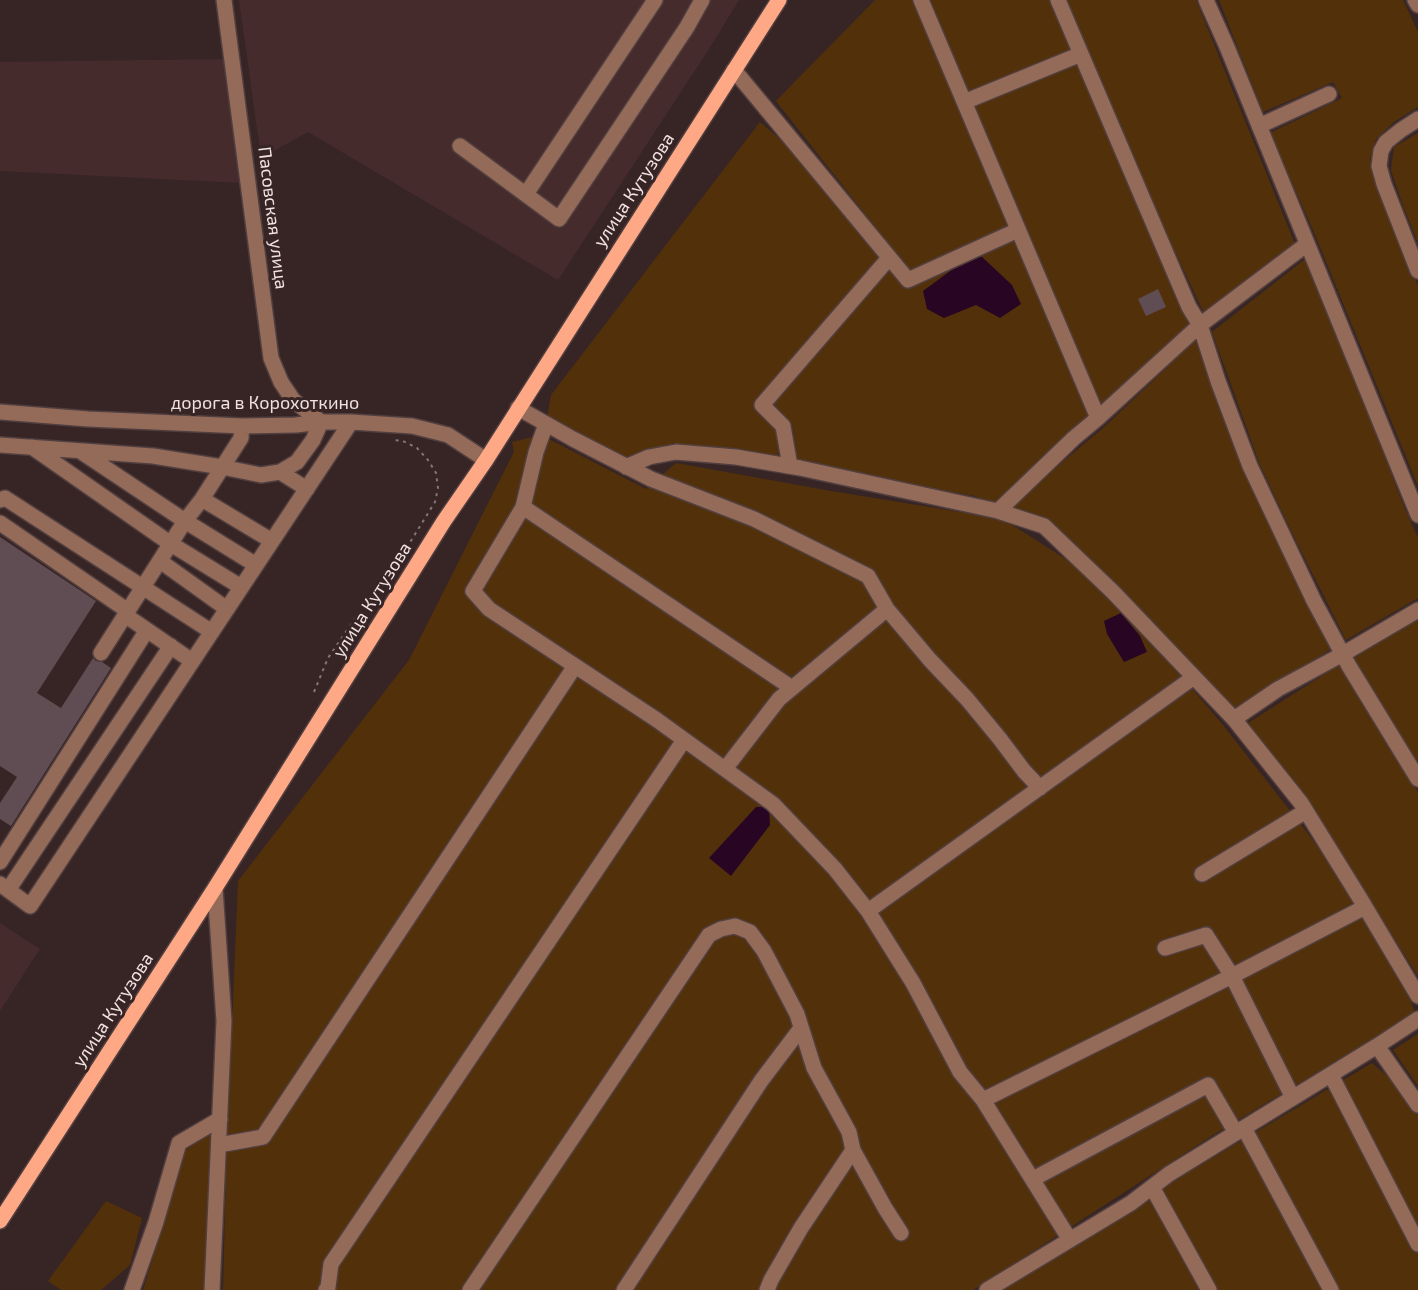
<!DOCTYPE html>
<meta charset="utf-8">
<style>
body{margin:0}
canvas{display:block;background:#372424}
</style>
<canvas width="1418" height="1290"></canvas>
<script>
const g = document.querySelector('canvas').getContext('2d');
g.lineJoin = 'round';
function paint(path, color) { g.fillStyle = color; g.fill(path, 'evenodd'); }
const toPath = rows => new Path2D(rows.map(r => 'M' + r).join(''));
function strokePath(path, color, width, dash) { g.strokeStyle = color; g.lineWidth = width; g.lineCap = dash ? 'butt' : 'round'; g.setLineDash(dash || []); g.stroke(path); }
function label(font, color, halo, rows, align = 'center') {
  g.font = font + ' "Exo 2",sans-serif'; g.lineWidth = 6; g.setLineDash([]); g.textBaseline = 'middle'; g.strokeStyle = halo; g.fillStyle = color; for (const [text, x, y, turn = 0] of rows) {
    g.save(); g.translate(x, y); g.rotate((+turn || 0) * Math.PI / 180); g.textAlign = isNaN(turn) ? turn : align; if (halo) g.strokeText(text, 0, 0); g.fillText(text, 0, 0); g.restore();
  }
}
paint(toPath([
 [239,0,739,0,711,46,558,280,308,132,261,158],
 [225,59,241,183,0,171,0,62],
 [0,923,40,949,0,1011]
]), '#452b2b');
paint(toPath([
 [875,0,914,0,1009,226,910,271,776,101],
 [931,0,1053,0,1075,51,967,95],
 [1065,0,1196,0,1295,244,1204,313,1133,163],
 [1219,0,1403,0,1418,32,1418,107,1394,122,1376,139,1370,160,1377,185,1418,286,1418,486,1313,230,1270,133,1342,98,1333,82,1263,112],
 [1077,62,1181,308,1192,327,1100,409,971,105],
 [760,122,794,151,880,258,755,404,773,421,779,443,778,456,673,443,641,467,547,419,551,395],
 [1418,133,1418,243,1403,206,1391,170,1394,147],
 [1015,236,1061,349,1092,420,996,504,975,496,856,474,797,460,793,428,773,403,888,269,904,287],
 [1305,259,1349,363,1404,507,1418,538,1418,598,1346,640,1295,539,1260,465,1212,332],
 [1196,340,1242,467,1306,602,1331,649,1233,710,1177,647,1101,570,1046,521,1009,506,1101,430],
 [541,435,646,489,676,463,831,491,1003,519,1092,576,1154,644,1223,725,1312,839,1396,961,1415,1013,1210,1137,973,1290,223,1290,226,1171,238,881,409,660,514,452,512,442],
 [1418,619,1418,767,1351,660],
 [1342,663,1418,792,1418,976,1308,803,1245,725],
 [1418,1034,1418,1086,1393,1050],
 [1372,1063,1400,1087,1418,1111,1418,1290,1002,1290,1187,1173],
 [212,1131,204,1290,143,1290,186,1150],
 [106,1201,142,1218,130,1265,101,1290,61,1290,48,1281]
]), '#52310a');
paint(toPath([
 [981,256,1012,285,1021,304,1000,318,976,305,944,318,927,309,923,291,953,269],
 [1121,613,1140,636,1147,652,1124,662,1107,634,1104,621],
 [756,807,769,807,770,825,731,876,709,858]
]), '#270523');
paint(toPath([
 [1158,289,1166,307,1146,316,1138,299],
 [0,537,96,601,37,693,61,708,93,658,96,661,102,662,111,668,11,826,0,819,0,803,17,777,0,766]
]), '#604c53');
const minor = toPath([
 [921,0,1098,418],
 [1058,0,1189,307,1200,325,1218,381,1250,466,1314,601,1349,666,1418,779],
 [1206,0,1227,47,1418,515],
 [1415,0,1418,5],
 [734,70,908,280,1018,230],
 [964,102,1081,54],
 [1418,119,1401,130,1386,142,1381,151,1379,166,1384,184,1418,271],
 [1259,126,1329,94],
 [460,146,559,219,687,27,702,0],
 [526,194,655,0],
 [518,408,573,439,651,479,754,519,868,576,887,609,779,699,725,769],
 [0,412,88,419,242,426,296,425,321,422,351,422,412,426,448,435,486,460],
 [546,424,536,452,523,507,473,591,489,609,657,720,773,804,835,869,868,911,1194,677],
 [0,445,153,456,222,467,261,475,280,472,297,462,313,440,321,422,293,400,281,382,271,358,224,0],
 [32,447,171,544,241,587],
 [80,451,185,521,256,565],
 [790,466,783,426,762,405,889,258],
 [626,467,649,457,676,452,736,457,800,468,998,511,1074,438,1098,418,1200,325,1307,244],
 [280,472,307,489],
 [202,499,272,541],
 [0,500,5,498,212,632],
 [523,507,792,688],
 [998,511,1044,526,1113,592,1234,719],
 [0,523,128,611],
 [160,561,227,609],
 [887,609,930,660,967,699,1000,739,1024,771,1040,788],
 [1418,610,1343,654,1278,689,1234,719,1301,803,1361,900,1418,996],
 [125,615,192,661],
 [101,653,185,521,202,499,241,438,242,426],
 [0,862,147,630],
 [1202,874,1306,811],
 [0,884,30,906,351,422],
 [8,890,171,646],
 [868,911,913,983,960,1072,983,1100,1070,1240],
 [1377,1046,1418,1019],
 [1331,1075,1418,1244],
 [1293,1098,1232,976,1365,907],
 [983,1100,1232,976,1206,935,1165,948],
 [1244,1128,1331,1290],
 [219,1145,263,1137,575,666],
 [1033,1179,1208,1085,1236,1133],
 [1152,1187,1209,1290],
 [132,1290,156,1222,179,1143,220,1119],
 [212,1290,224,1021,215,888],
 [326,1290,328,1287,331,1264,684,740],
 [470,1290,709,935,721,929,735,926,750,932,764,951,797,1014,814,1068,849,1132,853,1150],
 [624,1290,761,1081,801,1028],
 [767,1290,771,1280,801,1228,853,1150,885,1208,901,1233],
 [987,1290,1131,1203,1169,1174,1377,1046,1418,1105]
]);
const major = toPath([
 [0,1221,215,888,444,521,486,460,779,0]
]);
strokePath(minor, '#513f3f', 18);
strokePath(major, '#513f3f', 18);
strokePath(toPath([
 [314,692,328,658,354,620,376,597,435,502,438,488,436,473,428,460,417,448,403,441,394,440]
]), '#867575', 2, [3, 4.5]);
strokePath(minor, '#946a59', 15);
strokePath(major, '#ffa886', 15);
label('18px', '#f0e2e2', '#372424', [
 ["улица Кутузова",634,190,-57],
 ["Пасовская улица",273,218,83],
 ["дорога в Корохоткино",265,403],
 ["улица Кутузова",372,600,-58],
 ["улица Кутузова",113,1010,-57]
]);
</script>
